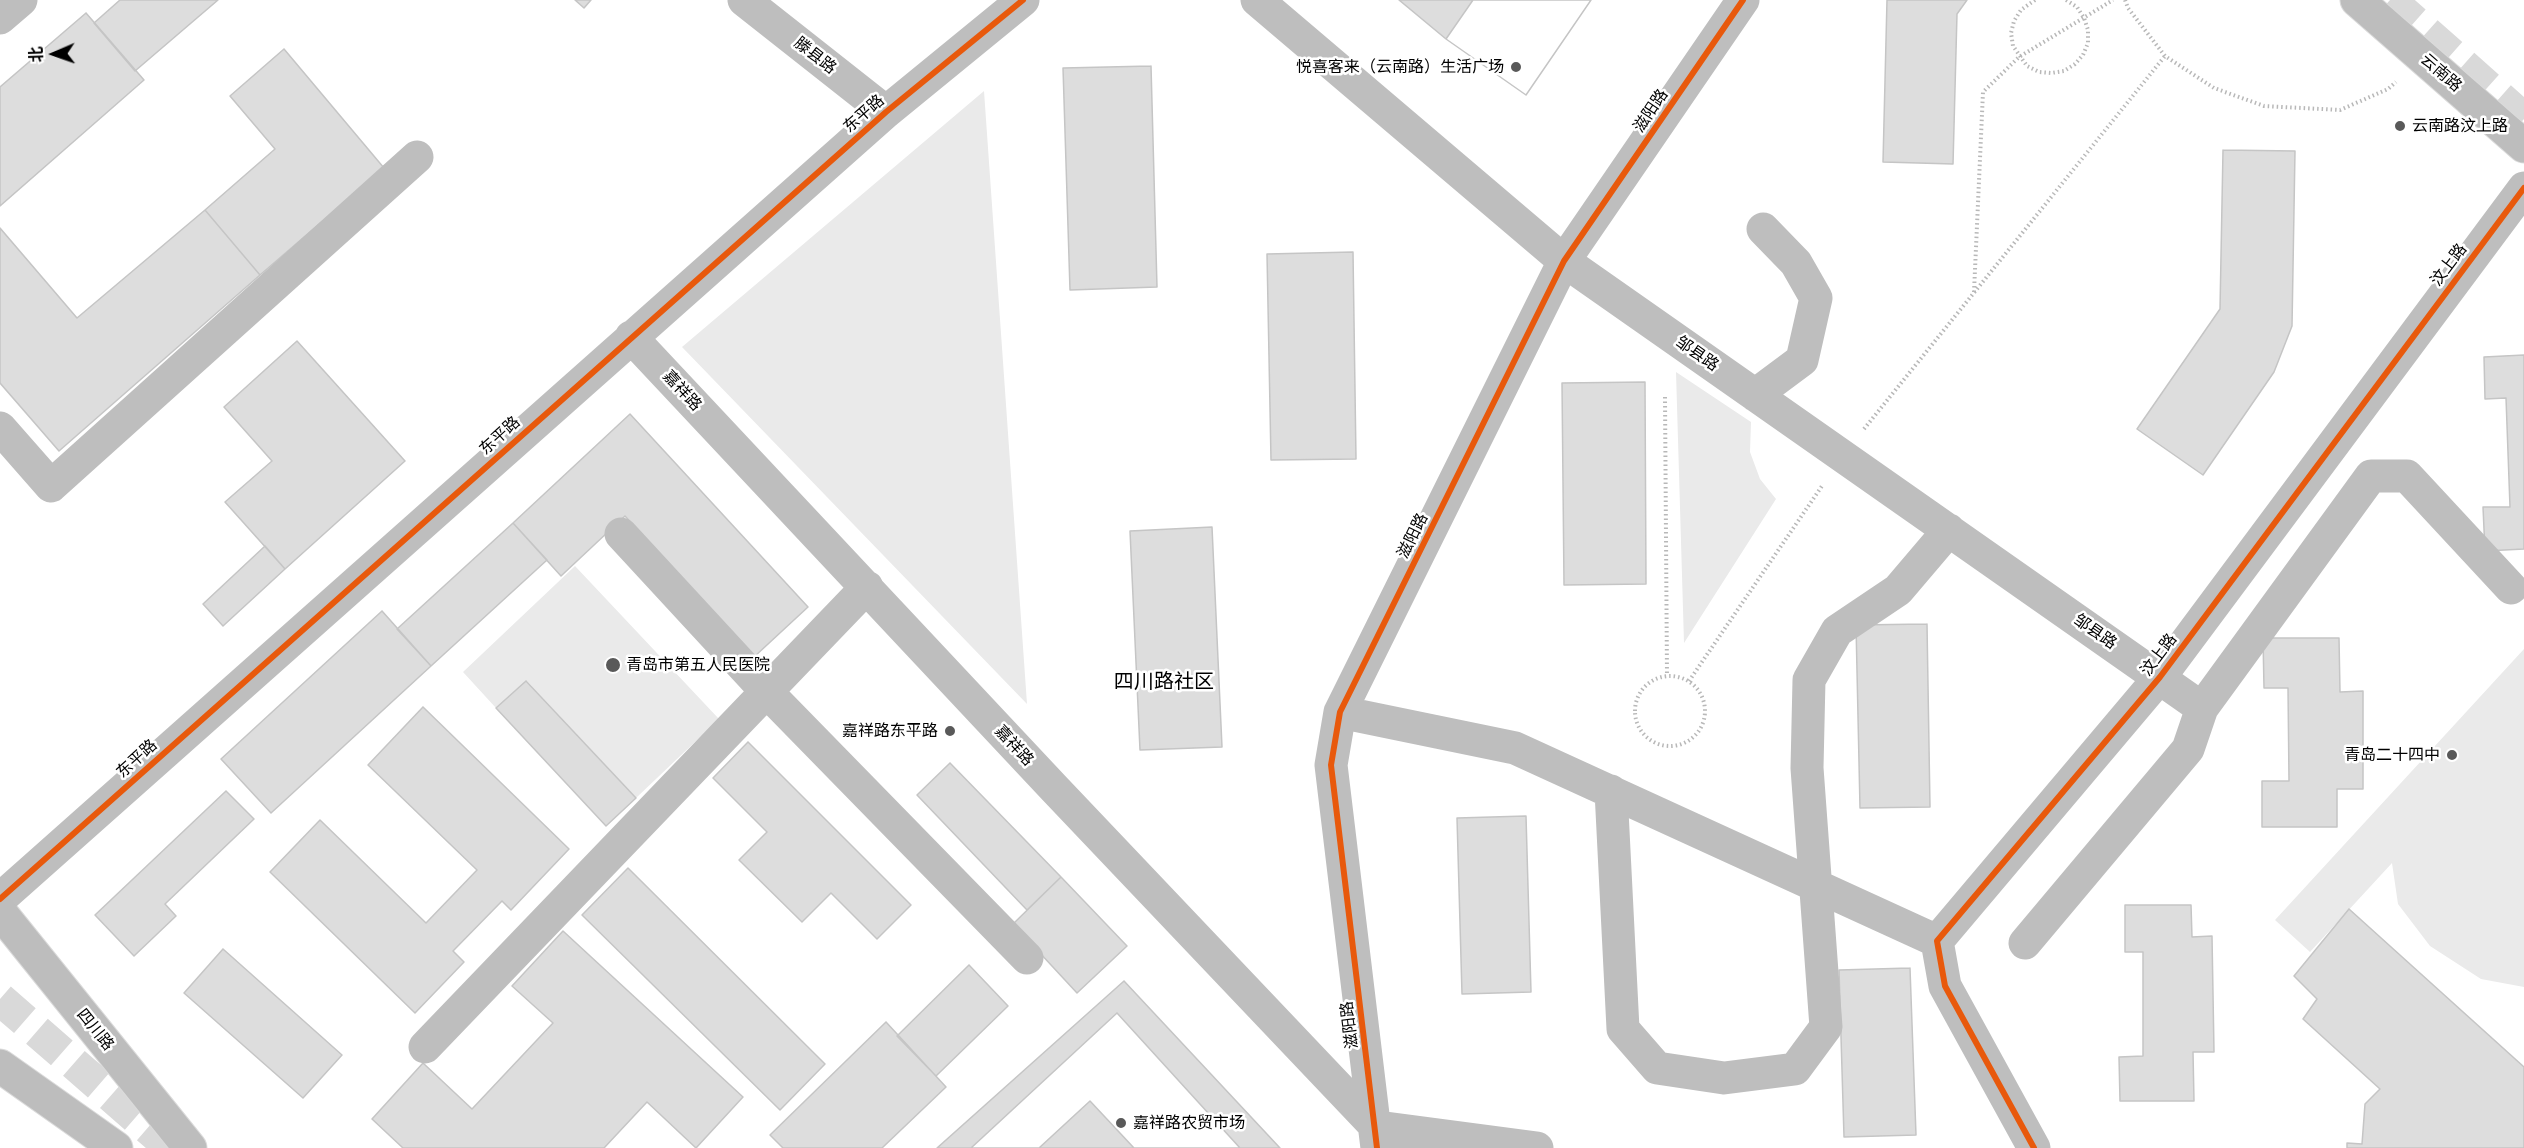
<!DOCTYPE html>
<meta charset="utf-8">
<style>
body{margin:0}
#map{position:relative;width:2524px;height:1148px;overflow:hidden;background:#fff;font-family:"IBM Plex Sans","Noto Sans SC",sans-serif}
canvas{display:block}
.north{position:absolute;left:24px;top:24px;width:60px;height:60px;-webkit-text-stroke:4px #fff;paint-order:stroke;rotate:268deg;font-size:16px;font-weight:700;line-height:24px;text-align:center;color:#000}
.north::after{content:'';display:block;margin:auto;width:21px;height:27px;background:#000;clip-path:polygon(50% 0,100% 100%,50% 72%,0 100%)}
</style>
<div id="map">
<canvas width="2524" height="1148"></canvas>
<div class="north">北</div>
</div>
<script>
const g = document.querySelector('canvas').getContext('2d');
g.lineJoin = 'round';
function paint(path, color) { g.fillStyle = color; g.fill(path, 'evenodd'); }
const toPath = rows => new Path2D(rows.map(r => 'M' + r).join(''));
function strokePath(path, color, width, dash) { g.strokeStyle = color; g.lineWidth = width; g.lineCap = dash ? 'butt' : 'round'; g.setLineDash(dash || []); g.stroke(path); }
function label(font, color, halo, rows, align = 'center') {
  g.font = font + ' "IBM Plex Sans","Noto Sans SC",sans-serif'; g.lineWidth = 5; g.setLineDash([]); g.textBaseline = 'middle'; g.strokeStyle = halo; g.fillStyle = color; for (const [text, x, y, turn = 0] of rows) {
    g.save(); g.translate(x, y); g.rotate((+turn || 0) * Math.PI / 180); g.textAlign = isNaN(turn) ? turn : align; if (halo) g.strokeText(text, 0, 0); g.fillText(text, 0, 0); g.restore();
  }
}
paint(toPath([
 [984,91,1027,704,682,347],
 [1676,372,1751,422,1750,452,1760,479,1776,499,1684,643],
 [575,566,719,719,636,798,527,681,496,708,463,672],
 [2524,649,2524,987,2481,979,2430,946,2398,904,2392,863,2310,952,2275,920]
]), '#eaeaea');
const building = toPath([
 [120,0,218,0,135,71,94,23,120,0],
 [575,0,591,0,584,8,575,0],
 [1399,0,1591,0,1526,95,1446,39,1399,0],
 [1473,0,1591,0,1526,95,1446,39,1473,0],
 [1887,0,1967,0,1957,14,1953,164,1883,162,1887,0],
 [86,13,144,80,0,206,0,87,86,13],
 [284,49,384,168,260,275,205,210,275,149,230,96,284,49],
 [1151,66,1157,287,1070,290,1063,68,1151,66],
 [2223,150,2295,151,2292,326,2274,372,2203,475,2137,429,2220,309,2223,150],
 [205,210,260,275,59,451,0,383,0,228,77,318,205,210],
 [1353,252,1356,459,1271,460,1267,254,1353,252],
 [297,341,405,461,285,569,225,502,272,461,224,407,297,341],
 [2524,355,2524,549,2485,551,2483,507,2510,507,2506,398,2485,399,2484,357,2524,355],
 [1645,382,1646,584,1564,585,1562,383,1645,382],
 [630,414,808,607,754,657,625,516,561,576,513,523,630,414],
 [513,523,547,560,431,666,397,629,513,523],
 [1212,527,1222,747,1140,750,1130,531,1212,527],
 [265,546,285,569,223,626,203,604,265,546],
 [382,611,431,666,271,813,221,759,382,611],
 [1927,624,1930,807,1860,808,1856,625,1927,624],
 [2263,638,2339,638,2340,692,2363,691,2363,789,2337,789,2337,827,2262,827,2262,781,2289,781,2288,688,2264,688,2263,638],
 [526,681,636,798,606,826,496,708,526,681],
 [423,707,569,849,511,910,502,901,453,951,464,962,415,1013,270,872,320,820,426,923,477,870,368,765,423,707],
 [748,742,911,905,877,939,831,893,802,922,739,860,767,832,713,778,748,742],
 [950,763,1061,877,1027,910,917,795,950,763],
 [226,791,254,819,165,904,176,916,134,956,95,915,226,791],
 [1526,816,1531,992,1462,994,1457,818,1526,816],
 [628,868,825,1064,780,1110,582,915,628,868],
 [1061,877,1127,946,1077,993,1013,924,1061,877],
 [2125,905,2191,905,2192,937,2212,936,2214,1052,2193,1052,2194,1101,2120,1101,2119,1057,2143,1056,2143,952,2125,952,2125,905],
 [2349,909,2524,1067,2524,1148,2347,1148,2347,1143,2362,1144,2365,1104,2380,1089,2303,1019,2317,999,2294,976,2349,909],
 [563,931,743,1097,696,1148,647,1102,604,1148,403,1148,372,1119,423,1063,472,1109,553,1023,512,986,563,931],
 [223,949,342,1055,303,1098,184,993,223,949],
 [969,965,1008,1006,936,1076,897,1036,969,965],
 [1910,968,1916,1135,1844,1137,1839,970,1910,968],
 [1124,981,1280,1148,937,1148,1124,981],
 [1117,1013,1240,1148,1134,1148,1090,1101,1039,1148,971,1148,1117,1013],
 [886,1022,946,1087,882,1148,783,1148,770,1135,886,1022]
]);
paint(building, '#ddd');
strokePath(building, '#c5c5c5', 1.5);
strokePath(toPath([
 [2390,0,2524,119],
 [0,999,171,1148]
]), '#d9d9d9', 33, [33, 16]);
const major = toPath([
 [2357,0,2524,146],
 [0,912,190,1148],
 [0,1066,116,1148]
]);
strokePath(major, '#dbdbdb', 35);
strokePath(toPath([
 [2035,0,2021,10,2014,21,2011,33,2013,46,2027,66,2039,72,2051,73,2064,71,2075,64,2083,55,2088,43,2088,30,2084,18,2077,7,2066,0],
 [2125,0,2128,8,2165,56,2214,88,2264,106,2340,110,2388,89,2396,82],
 [1974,292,1983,92,2019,57,2113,0],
 [1665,397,1667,676],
 [1864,429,2165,56],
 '1635 711a35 35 0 1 1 70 0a35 35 0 1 1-70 0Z',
 [1689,681,1822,486]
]), '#b8b8b8', 4, [1.5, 3]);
strokePath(toPath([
 [744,0,886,112],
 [1257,0,1564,261,2202,708,2188,749,2025,943],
 [0,18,21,0],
 [631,337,1053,787,1376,1127,1404,1148],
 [1755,395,1802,360,1816,298,1796,263,1763,229],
 [0,428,51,486,417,157],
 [621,534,766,691,1027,958],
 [2202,708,2371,476,2407,476,2511,588],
 [1340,712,1515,748,1937,941],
 [1611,791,1623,1029,1657,1068,1724,1078,1795,1069,1826,1027,1807,768,1809,680,1837,631,1898,590,1949,530],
 [0,899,886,112,1023,0],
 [425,1047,867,587],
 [1378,1127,1537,1148],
 [1377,1148,1331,765,1340,712,1564,261,1743,0],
 [2034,1148,1945,986,1937,941,2160,677,2524,188]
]), '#bebebe', 33);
strokePath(major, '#bdbdbd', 33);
strokePath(toPath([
 [0,899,886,112,1023,0],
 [1377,1148,1331,765,1340,712,1564,261,1743,0],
 [2034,1148,1945,986,1937,941,2160,677,2524,188]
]), '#e8590c', 6);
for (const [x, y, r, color] of [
 [1516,67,6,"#595959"],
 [2400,126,6,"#595959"],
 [613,665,8,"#595959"],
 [950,731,6,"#595959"],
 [2452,755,6,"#595959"],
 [1121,1123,6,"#595959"]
]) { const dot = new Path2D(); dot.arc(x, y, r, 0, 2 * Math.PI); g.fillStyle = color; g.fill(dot); strokePath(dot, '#fff', 2); }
label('16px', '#000', '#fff', [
 ["滕县路",815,56,38],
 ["云南路",2441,73,41],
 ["滋阳路",1651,111,-56],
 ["东平路",864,114,-41],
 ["汶上路",2449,265,-53],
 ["邹县路",1697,354,35],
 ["嘉祥路",682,391,47],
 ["东平路",500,436,-42],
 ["滋阳路",1413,536,-64],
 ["邹县路",2095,632,35],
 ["汶上路",2159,655,-53],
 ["嘉祥路",1014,746,47],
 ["东平路",137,759,-42],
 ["滋阳路",1350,1025,-97],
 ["四川路",95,1030,51]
]);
label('16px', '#000', '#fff', [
 ["悦喜客来（云南路）生活广场",1504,67],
 ["云南路汶上路",2412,126,"left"],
 ["青岛市第五人民医院",626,665,"left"],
 ["嘉祥路东平路",938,731],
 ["青岛二十四中",2440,755],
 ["嘉祥路农贸市场",1133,1123,"left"]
], 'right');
label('20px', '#000', '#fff', [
 ["四川路社区",1164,682]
]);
</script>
